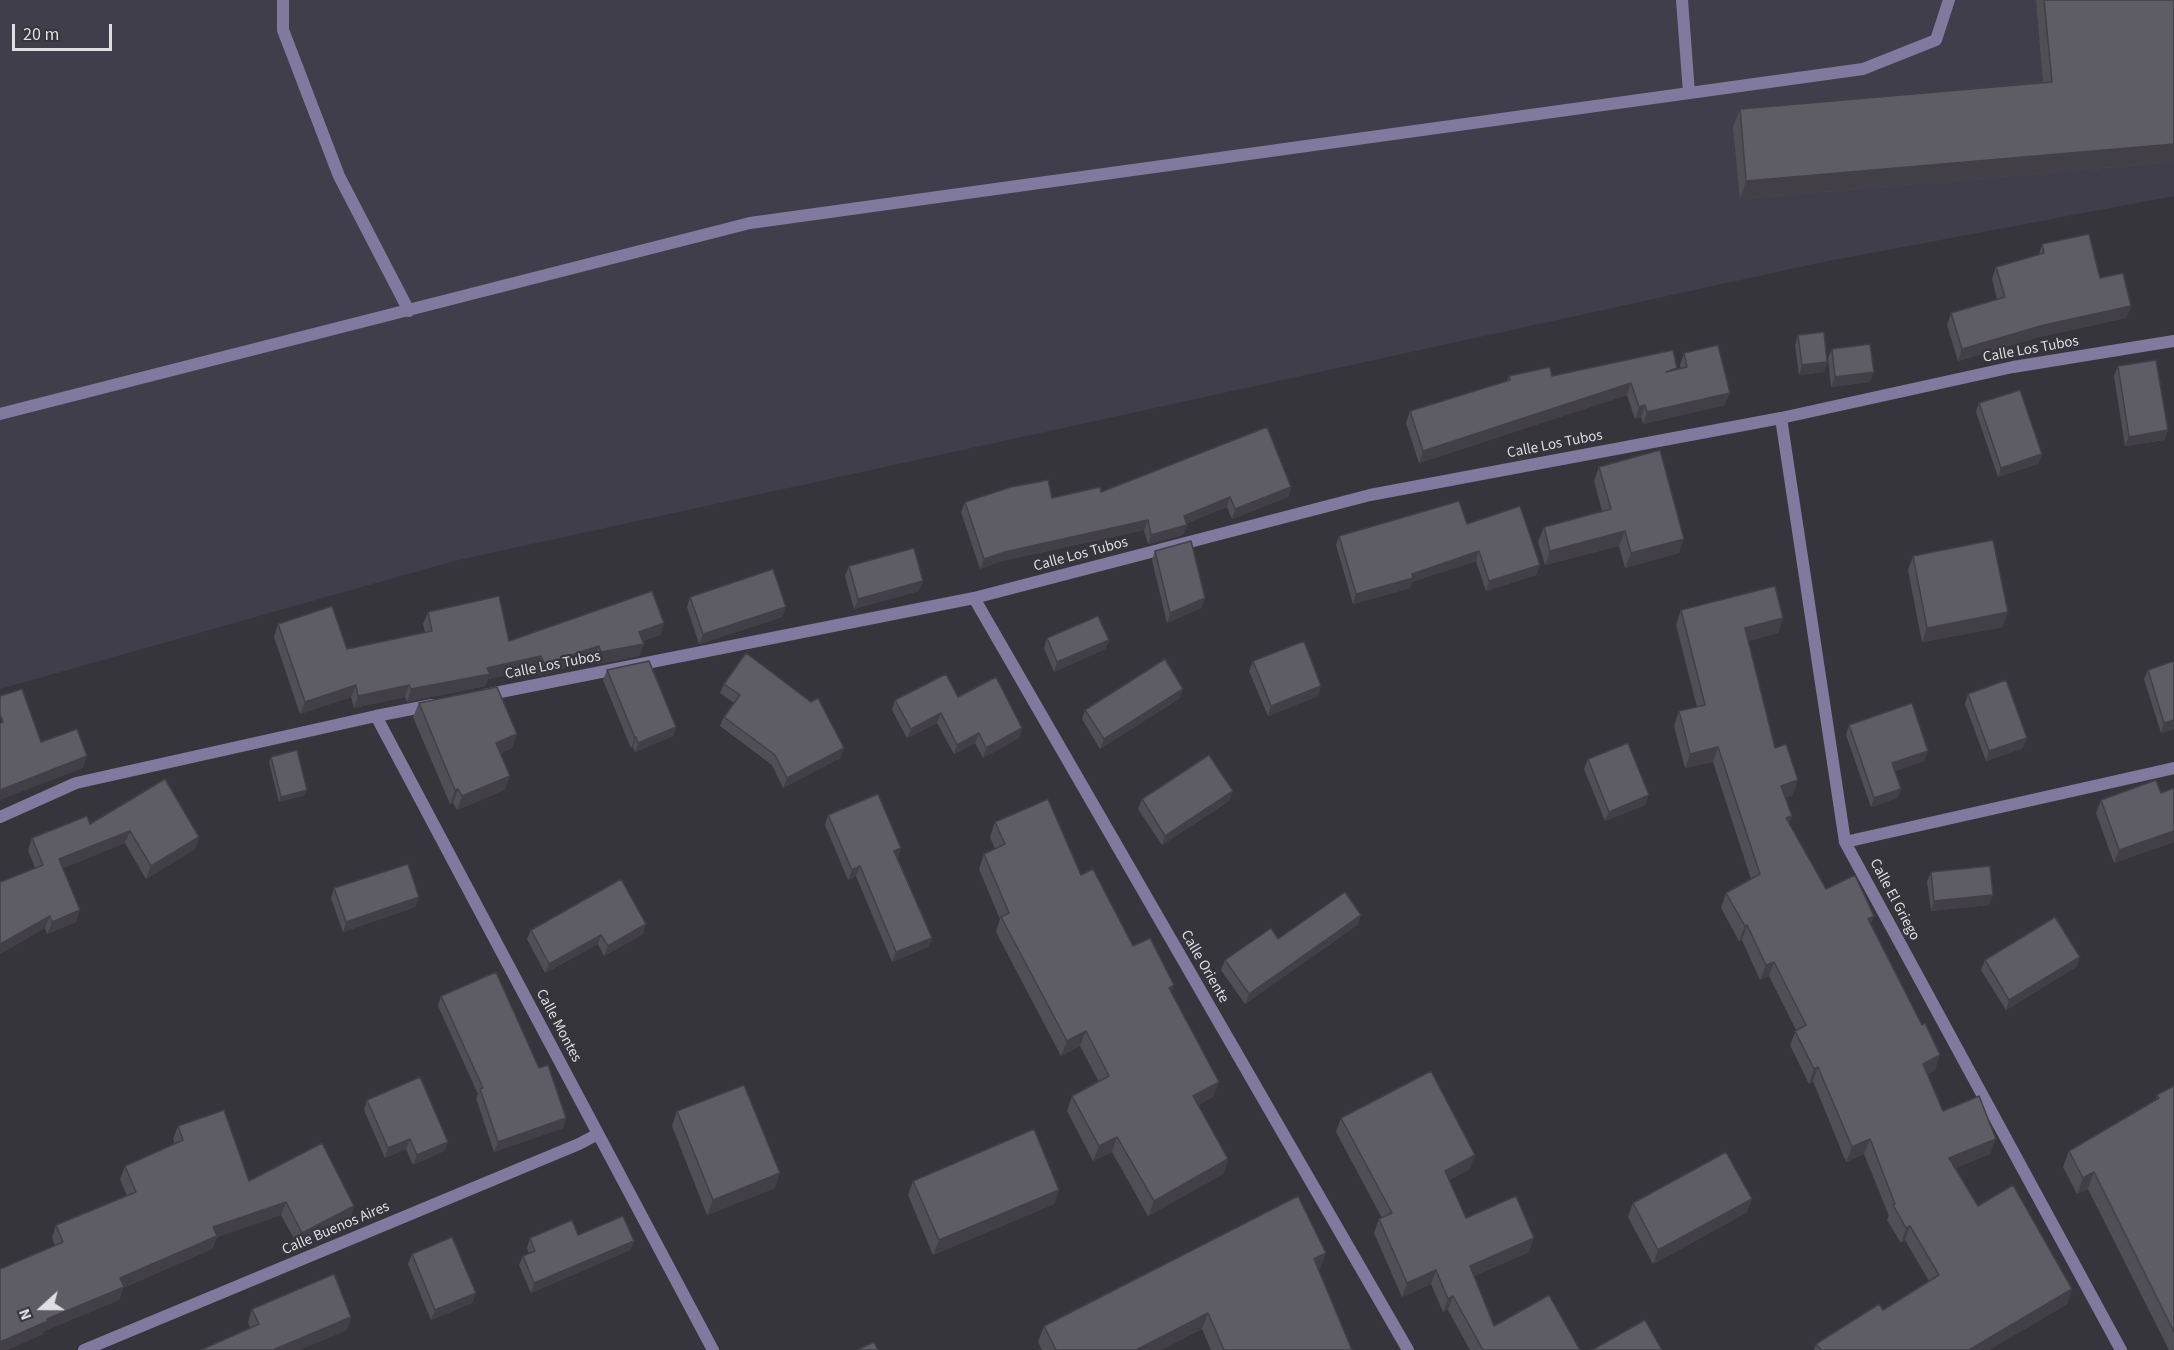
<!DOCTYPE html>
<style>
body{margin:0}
#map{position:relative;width:2174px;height:1350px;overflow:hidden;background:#37353c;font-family:"Source Sans 3",sans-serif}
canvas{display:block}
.north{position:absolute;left:12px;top:1278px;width:60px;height:60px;-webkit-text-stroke:4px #37353c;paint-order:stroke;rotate:249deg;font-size:16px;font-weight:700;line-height:24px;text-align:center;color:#dfdee3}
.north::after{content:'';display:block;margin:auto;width:21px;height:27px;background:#dfdee3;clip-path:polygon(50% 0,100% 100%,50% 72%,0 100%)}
.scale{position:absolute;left:12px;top:24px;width:100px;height:27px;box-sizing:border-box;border:3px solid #dfdee3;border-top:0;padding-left:8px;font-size:18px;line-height:21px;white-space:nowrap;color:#dfdee3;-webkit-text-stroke:4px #37353c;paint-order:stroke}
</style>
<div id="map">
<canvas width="2174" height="1350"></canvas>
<div class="north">N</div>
<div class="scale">20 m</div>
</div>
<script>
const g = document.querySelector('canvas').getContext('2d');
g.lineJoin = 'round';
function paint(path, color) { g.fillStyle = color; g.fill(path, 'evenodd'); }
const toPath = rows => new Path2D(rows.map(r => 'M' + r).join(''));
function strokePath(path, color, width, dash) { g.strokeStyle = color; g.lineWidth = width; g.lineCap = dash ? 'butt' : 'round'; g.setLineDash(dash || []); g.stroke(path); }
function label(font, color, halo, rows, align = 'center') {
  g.font = font + ' "Source Sans 3",sans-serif'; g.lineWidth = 4.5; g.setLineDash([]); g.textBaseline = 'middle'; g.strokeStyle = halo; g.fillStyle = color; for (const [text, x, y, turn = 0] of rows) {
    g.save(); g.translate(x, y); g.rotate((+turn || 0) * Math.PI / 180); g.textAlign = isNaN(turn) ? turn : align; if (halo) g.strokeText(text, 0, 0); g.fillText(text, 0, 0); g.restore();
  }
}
paint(toPath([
 [0,0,2174,0,2174,196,1818,263,454,561,0,689]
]), '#413e4b');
strokePath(toPath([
 [283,0,283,30,339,176,409,311],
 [1682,0,1689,93],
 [0,414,750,223,1863,69,1936,40,1949,0]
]), '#82799f', 12);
strokePath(toPath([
 [1781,418,1845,842,2121,1350],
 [974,598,1408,1350],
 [485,695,974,598,1370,495,1781,418,2013,367,2174,341],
 [376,716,713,1350],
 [0,817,76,783,376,716,432,705],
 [1845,842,2174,768],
 [84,1350,579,1144,598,1134]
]), '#82799f', 12);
paint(toPath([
 [2036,0,2174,0,2174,162,1740,199,1733,127,1740,109,2043,82],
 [2042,244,2100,278,2131,306,2126,318,2039,337,1958,361,1947,325,1951,313,1997,299,1992,279,1996,267,2039,254],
 [1798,335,1827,362,1824,372,1799,375,1795,345],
 [1832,349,1870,382,1831,387,1828,358],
 [1684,353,1725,405,1643,424,1641,417,1635,419,1627,395,1419,463,1406,423,1410,411,1507,381,1509,376,1552,376,1677,369,1681,369,1680,365],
 [2118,366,2168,430,2164,440,2125,446,2114,376],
 [1979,403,2042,454,2038,464,1998,477,1976,412],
 [1599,467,1679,553,1625,568,1619,546,1545,565,1538,542,1544,527,1602,511,1594,481],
 [1291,487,1288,497,1232,519,1227,507,1186,523,1187,525,1183,535,1148,544,1144,530,1002,561,980,569,961,512,965,502,1052,498,1101,492],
 [1467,524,1540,565,1536,575,1486,591,1476,561,1412,582,1410,588,1353,604,1336,545,1339,536],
 [1155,551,1205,598,1201,608,1167,623,1152,560],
 [1913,556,2003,627,1922,642,1908,570],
 [849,566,919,591,854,609,845,576],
 [690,597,786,607,782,617,699,644,687,607],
 [1681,610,1783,618,1778,633,1748,641,1775,748,1793,795,1785,798,1792,816,1789,823,1826,889,1871,924,1935,1070,1927,1074,1943,1111,1990,1154,1955,1168,1978,1206,2072,1289,2067,1304,1989,1350,1814,1350,1816,1344,1883,1310,1929,1281,1905,1240,1901,1243,1887,1220,1889,1216,1864,1154,1846,1162,1813,1081,1809,1084,1790,1045,1796,1030,1769,976,1760,980,1742,940,1739,941,1721,908,1726,893,1751,879,1713,762,1685,768,1674,726,1679,711,1697,707,1676,625],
 [428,612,509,641,664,623,660,635,643,641,644,644,639,656,597,664,594,658,549,673,539,675,537,668,488,679,485,686,407,702,405,697,354,708,351,697,300,714,274,637,278,624,347,649,425,632,423,624],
 [1047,638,1109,640,1105,649,1054,672,1044,648],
 [1253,661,1318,696,1268,716,1249,671],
 [607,670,676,727,673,736,635,752,633,747,631,748,603,680],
 [2148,670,2174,729,2161,733,2144,679],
 [724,684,844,748,840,758,783,788,772,765,720,726,724,717,734,703,720,693],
 [1968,694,2023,748,1986,761,1965,704],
 [958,697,1022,728,1019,738,983,758,975,743,954,754,937,723,907,738,892,710,895,700],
 [1180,698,1100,749,1082,719,1085,710],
 [419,703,512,748,501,753,505,790,457,810,453,803,450,804,413,717],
 [1849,725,1924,761,1895,771,1901,789,1897,798,1871,807,1846,735],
 [271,757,305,795,279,802,269,762],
 [1588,759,1645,805,1605,821,1584,769],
 [2174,788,2174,842,2114,863,2096,813,2101,800,2161,793],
 [1142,799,1229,801,1162,845,1138,809],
 [828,815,898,858,932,938,928,947,892,962,856,876,848,880,825,825],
 [995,822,1081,875,1133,946,1171,993,1213,1097,1198,1105,1228,1159,1223,1174,1148,1216,1112,1152,1093,1161,1067,1111,1072,1096,1099,1082,1080,1046,1061,1056,996,932,1000,919,979,869,984,854,995,849,990,837],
 [90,824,199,837,195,849,146,879,125,843,63,868,76,922,47,934,45,928,0,954,0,882,35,868,28,850,32,838],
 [1931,872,1989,905,1931,911,1927,882],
 [334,888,419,897,415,907,343,932,331,898],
 [1361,915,1357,925,1245,1004,1221,970,1225,960,1278,939],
 [531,930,643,934,604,956,598,944,545,973,527,939],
 [2080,957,2076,967,2006,1010,1981,970,1985,960],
 [441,996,539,1068,566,1118,563,1128,494,1152,476,1098,478,1094,438,1006],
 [2174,1086,2174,1350,2169,1350,2088,1189,2077,1194,2063,1167,2069,1151,2156,1100,2157,1095],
 [367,1100,448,1142,444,1151,413,1165,406,1149,385,1158,364,1110],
 [677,1111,775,1188,707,1215,672,1126],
 [1341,1118,1470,1169,1449,1180,1466,1218,1529,1252,1474,1276,1494,1326,1580,1350,1470,1350,1448,1310,1443,1312,1431,1284,1402,1297,1374,1233,1379,1219,1382,1218,1336,1132],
 [178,1126,249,1181,354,1206,350,1219,298,1246,281,1215,217,1237,212,1249,123,1288,119,1300,44,1331,43,1334,7,1350,0,1350,55,1245,52,1238,56,1225,127,1196,120,1179,125,1166,175,1144,173,1139],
 [913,1181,1059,1190,1054,1204,933,1255,908,1195],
 [1752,1199,1746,1213,1653,1264,1628,1217,1633,1203],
 [578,1235,634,1241,630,1250,531,1293,519,1265,523,1256,529,1253,527,1248,530,1238],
 [412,1254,476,1293,472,1303,431,1320,408,1264],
 [1320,1269,1318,1270,1352,1350,1211,1350,1202,1329,1161,1350,1042,1350,1038,1342,1044,1326],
 [252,1309,351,1317,347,1330,299,1350,201,1350,250,1328,248,1322]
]), '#514f56');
paint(toPath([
 [2174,144,2174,162,1740,199,1746,181],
 [2131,306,2126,318,2039,337,1958,361,1962,349,2044,325],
 [1827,362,1824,372,1799,375,1802,365],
 [1874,372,1870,382,1831,387,1835,377],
 [1631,383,1627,395,1419,463,1423,451],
 [1730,393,1725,405,1643,424,1647,412],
 [1645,405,1641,417,1635,419,1639,407],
 [2168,430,2164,440,2125,446,2129,437],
 [2042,454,2038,464,1998,477,2001,468],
 [1291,487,1288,497,1232,519,1235,509],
 [1230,497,1227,507,1181,526,1184,516],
 [1148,520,1144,530,1002,561,980,569,984,559,1005,552],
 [1187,525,1183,535,1148,544,1151,535],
 [1625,531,1619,546,1545,565,1550,551],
 [1684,539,1679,553,1625,568,1631,553],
 [1479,551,1476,561,1412,582,1410,588,1353,604,1356,594,1412,574],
 [1540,565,1536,575,1486,591,1489,581],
 [923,581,919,591,854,609,858,599],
 [1205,598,1201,608,1167,623,1170,613],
 [786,607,782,617,699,644,703,634],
 [2008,612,2003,627,1922,642,1927,628],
 [1783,618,1778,633,1739,643,1745,628],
 [664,623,660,635,634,644,639,632],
 [1109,640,1105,649,1054,672,1057,662],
 [644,644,639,656,597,664,601,652],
 [599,646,594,658,549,673,539,675,544,663],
 [541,656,537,668,488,679,485,686,407,702,411,689,487,668],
 [356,685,351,697,300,714,305,702],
 [409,685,405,697,354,708,358,696],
 [1321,686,1318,696,1268,716,1271,706],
 [1183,689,1180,698,1100,749,1104,739],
 [941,713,937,723,907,738,911,729],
 [2174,720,2174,729,2161,733,2164,723],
 [676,727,673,736,635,752,638,743],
 [1022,728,1019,738,983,758,986,748],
 [979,733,975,743,954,754,957,745],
 [517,734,512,748,491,758,496,743],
 [636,737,633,747,631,748,635,738],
 [2027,738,2023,748,1986,761,1989,751],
 [1718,747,1713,762,1685,768,1690,754],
 [844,748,840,758,783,788,787,778],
 [1928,751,1924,761,1889,773,1892,763],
 [87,756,83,768,0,800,0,790],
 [510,776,505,790,457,810,462,796],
 [1798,780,1793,795,1776,801,1781,786],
 [458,789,453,803,450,804,455,790],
 [1901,789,1897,798,1871,807,1874,798],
 [307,790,305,795,279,802,281,797],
 [1233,791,1229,801,1162,845,1165,836],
 [1649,795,1645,805,1605,821,1609,812],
 [1792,816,1786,831,1786,818],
 [130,831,125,843,55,871,59,859],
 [2174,831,2174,842,2114,863,2119,850],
 [199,837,195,849,146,879,151,866],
 [901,848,898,858,891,861,894,851],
 [860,866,856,876,848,880,852,870],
 [1993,895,1989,905,1931,911,1934,901],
 [419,897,415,907,343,932,346,922],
 [80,910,76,922,47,934,52,922],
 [1361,915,1357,925,1245,1004,1249,994],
 [50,916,45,928,0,954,0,944],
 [1874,916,1868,931,1868,919],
 [646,924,643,934,604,956,608,946],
 [1747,925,1742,940,1739,941,1745,926],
 [601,935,598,944,545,973,549,964],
 [932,938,928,947,892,962,896,952],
 [2080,957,2076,967,2006,1010,2009,1000],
 [1774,962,1769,976,1760,980,1766,965],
 [1174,985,1169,1000,1169,988],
 [1086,1031,1080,1046,1061,1056,1067,1041],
 [1940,1055,1935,1070,1918,1078,1923,1064],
 [1818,1067,1813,1081,1809,1084,1814,1069],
 [1219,1082,1213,1097,1188,1111,1193,1096],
 [566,1118,563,1128,494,1152,498,1142],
 [1117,1137,1112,1152,1093,1161,1099,1146],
 [410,1139,406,1149,385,1158,388,1148],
 [1870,1139,1864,1154,1846,1162,1852,1147],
 [1996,1139,1990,1154,1944,1173,1949,1158],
 [448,1142,444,1151,413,1165,417,1155],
 [1475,1155,1470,1169,1440,1184,1445,1171],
 [1228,1159,1223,1174,1148,1216,1154,1201],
 [2094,1172,2088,1189,2077,1194,2083,1178],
 [780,1173,775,1188,707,1215,713,1200],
 [1059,1190,1054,1204,933,1255,939,1240],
 [1752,1199,1746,1213,1653,1264,1658,1250],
 [286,1202,281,1215,217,1237,212,1249,123,1288,119,1300,44,1331,43,1334,7,1350,0,1350,0,1342,47,1319,213,1227],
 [354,1206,350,1219,298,1246,302,1233],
 [1910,1226,1905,1240,1901,1243,1906,1228],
 [1534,1238,1529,1252,1465,1280,1470,1266],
 [634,1241,630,1250,531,1293,534,1283],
 [1326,1253,1320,1269,1308,1275,1314,1259],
 [1436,1270,1431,1284,1402,1297,1407,1283],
 [2072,1289,2067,1304,1989,1350,1969,1350],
 [476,1293,472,1303,431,1320,435,1310],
 [1453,1296,1448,1310,1443,1312,1448,1299],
 [1208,1313,1202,1329,1161,1350,1136,1350],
 [351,1317,347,1330,299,1350,273,1350]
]), '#424046');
const building = toPath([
 [2044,0,2174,0,2174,144,1746,181,1740,109,2052,82,2044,0],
 [2089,234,2100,278,2123,273,2131,306,2044,325,1962,349,1951,313,2005,297,1996,267,2044,253,2042,244,2089,234],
 [1824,332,1827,362,1802,365,1798,335,1824,332],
 [1870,344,1874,372,1835,377,1832,349,1870,344],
 [1718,345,1730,393,1647,412,1645,405,1639,407,1631,383,1423,451,1410,411,1510,380,1509,376,1550,367,1552,376,1673,350,1677,368,1666,372,1687,367,1684,353,1718,345],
 [2156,360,2168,430,2129,437,2118,366,2156,360],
 [2020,390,2042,454,2001,468,1979,403,2020,390],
 [1267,427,1291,487,1235,509,1230,497,1184,516,1187,525,1151,535,1148,520,1005,552,984,559,965,502,1011,487,1048,480,1052,498,1100,487,1101,492,1267,427],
 [1660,450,1684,539,1631,553,1625,531,1550,551,1544,527,1611,509,1599,467,1660,450],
 [1459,501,1467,524,1520,506,1540,565,1489,581,1479,551,1412,574,1413,578,1356,594,1339,536,1459,501],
 [1993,540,2008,612,1927,628,1913,556,1993,540],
 [1191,541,1205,598,1170,613,1155,551,1191,541],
 [914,548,923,581,858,599,849,566,914,548],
 [773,569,786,607,703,634,690,597,773,569],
 [1775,586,1783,618,1745,628,1775,748,1786,744,1798,780,1781,786,1792,816,1786,818,1826,889,1855,875,1874,916,1868,919,1922,1025,1925,1023,1940,1055,1923,1064,1943,1111,1979,1096,1996,1139,1949,1158,1978,1206,2013,1185,2072,1289,1969,1350,1821,1350,1816,1344,1879,1304,1883,1310,1939,1275,1910,1226,1906,1228,1893,1205,1895,1204,1870,1139,1852,1147,1818,1067,1814,1069,1795,1031,1806,1025,1774,962,1766,965,1747,925,1745,926,1726,893,1760,874,1718,747,1690,754,1679,711,1705,705,1681,610,1775,586],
 [652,591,664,623,639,632,644,644,601,652,599,646,553,661,544,663,541,656,487,668,490,674,411,689,409,685,358,696,356,685,305,702,278,624,332,606,347,649,432,631,428,612,499,596,509,641,652,591],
 [1098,616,1109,640,1057,662,1047,638,1098,616],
 [1304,641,1321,686,1271,706,1253,661,1304,641],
 [746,653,811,702,818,698,844,748,787,778,775,755,724,717,740,695,724,684,746,653],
 [1165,659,1183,689,1104,739,1085,710,1165,659],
 [649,661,676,727,638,743,636,737,635,738,607,670,649,661],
 [2174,661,2174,720,2164,723,2148,670,2174,661],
 [946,674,958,697,996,677,1022,728,986,748,979,733,957,745,941,713,911,729,895,700,946,674],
 [2006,680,2027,738,1989,751,1968,694,2006,680],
 [497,687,517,734,496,743,510,776,462,796,458,789,455,790,419,703,497,687],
 [22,689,41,742,77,729,87,756,0,790,0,723,3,722,0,714,0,696,22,689],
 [1912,703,1928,751,1892,763,1901,789,1874,798,1849,725,1912,703],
 [1628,743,1649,795,1609,812,1588,759,1628,743],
 [297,750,307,790,281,797,271,757,297,750],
 [1209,755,1233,791,1165,836,1142,799,1209,755],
 [165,779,199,837,151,866,130,831,59,859,80,910,52,922,50,916,0,944,0,882,43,865,32,838,87,816,90,824,165,779],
 [2156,780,2161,793,2174,788,2174,831,2119,850,2101,800,2156,780],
 [878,794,901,848,894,851,932,938,896,952,860,866,852,870,828,815,878,794],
 [1048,799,1081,875,1093,869,1133,946,1150,938,1174,985,1169,988,1219,1082,1193,1096,1228,1159,1154,1201,1117,1137,1099,1146,1072,1096,1109,1076,1086,1031,1067,1041,1001,917,1009,913,984,854,1005,844,995,822,1048,799],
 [408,864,419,897,346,922,334,888,408,864],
 [1990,866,1993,895,1934,901,1931,872,1990,866],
 [621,879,646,924,608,946,601,935,549,964,531,930,621,879],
 [1345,892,1361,915,1249,994,1225,960,1271,928,1278,939,1345,892],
 [2055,917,2080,957,2009,1000,1985,960,2055,917],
 [496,972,539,1068,548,1065,566,1118,498,1142,480,1089,483,1088,441,996,496,972],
 [1431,1071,1475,1155,1445,1171,1466,1218,1516,1196,1534,1238,1470,1266,1494,1326,1549,1295,1580,1350,1483,1350,1453,1296,1448,1299,1436,1270,1407,1283,1379,1219,1392,1213,1341,1118,1431,1071],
 [420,1077,448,1142,417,1155,410,1139,388,1148,367,1100,420,1077],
 [744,1085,780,1173,713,1200,677,1111,744,1085],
 [2174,1086,2174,1332,2094,1172,2083,1178,2069,1151,2159,1098,2157,1095,2174,1086],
 [224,1110,249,1181,322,1143,354,1206,302,1233,286,1202,213,1227,217,1236,120,1278,124,1287,47,1319,48,1321,0,1342,0,1269,63,1242,56,1225,136,1192,125,1166,183,1140,178,1126,224,1110],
 [1034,1129,1059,1190,939,1240,913,1181,1034,1129],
 [1726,1152,1752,1199,1658,1250,1633,1203,1726,1152],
 [1298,1196,1326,1253,1314,1259,1352,1350,1224,1350,1208,1313,1136,1350,1056,1350,1044,1326,1298,1196],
 [623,1216,634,1241,534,1283,523,1256,535,1251,530,1238,572,1220,578,1235,623,1216],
 [452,1237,476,1293,435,1310,412,1254,452,1237],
 [334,1274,351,1317,273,1350,201,1350,259,1324,252,1309,334,1274],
 [1645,1320,1662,1350,1592,1350,1645,1320],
 [874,1342,878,1350,857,1350,874,1342]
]);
paint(building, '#5e5c64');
strokePath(building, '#424046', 1.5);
label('15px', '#dfdee3', '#37353c', [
 ["Calle Los Tubos",2031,350,-10],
 ["Calle Los Tubos",1555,445,-11],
 ["Calle Los Tubos",1081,555,-15],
 ["Calle Los Tubos",553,666,-11],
 ["Calle El Griego",1894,900,62],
 ["Calle Oriente",1204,967,60],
 ["Calle Montes",558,1026,62],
 ["Calle Buenos Aires",336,1229,-23]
]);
</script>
